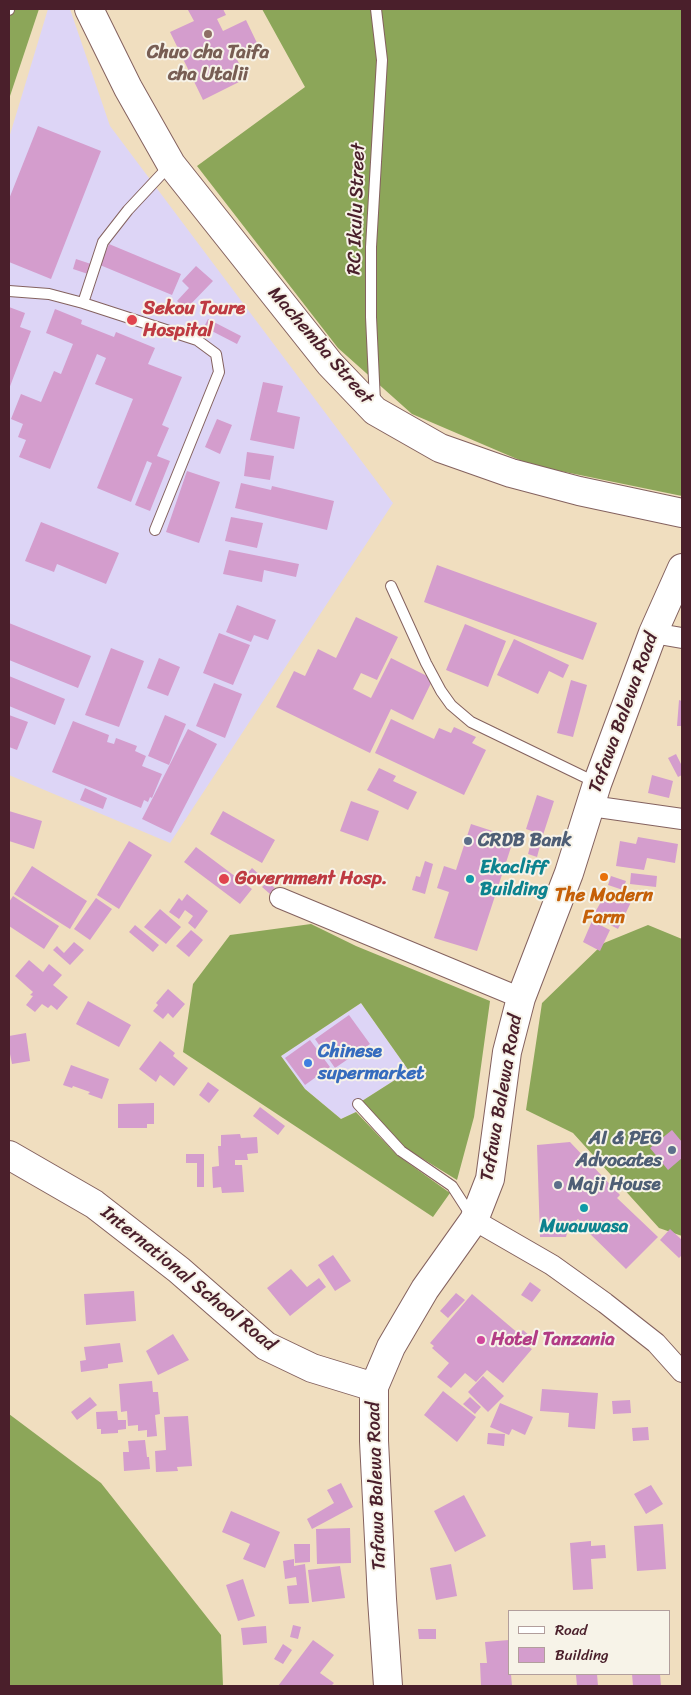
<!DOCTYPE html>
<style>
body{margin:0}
#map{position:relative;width:691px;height:1695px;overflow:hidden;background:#f0debf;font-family:Sriracha,sans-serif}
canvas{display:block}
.frame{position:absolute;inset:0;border:10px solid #4a1f2b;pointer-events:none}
.legend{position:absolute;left:508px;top:1610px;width:162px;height:65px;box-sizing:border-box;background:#f7f3e8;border:1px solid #b29e9c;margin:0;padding:6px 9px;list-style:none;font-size:15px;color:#4a1f2b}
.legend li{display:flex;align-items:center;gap:10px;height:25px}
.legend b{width:25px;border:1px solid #b29e9c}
</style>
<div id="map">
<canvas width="691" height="1695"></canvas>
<div class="frame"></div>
<ul class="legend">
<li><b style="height:6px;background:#fff"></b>Road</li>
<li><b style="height:14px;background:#d49dcd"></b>Building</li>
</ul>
</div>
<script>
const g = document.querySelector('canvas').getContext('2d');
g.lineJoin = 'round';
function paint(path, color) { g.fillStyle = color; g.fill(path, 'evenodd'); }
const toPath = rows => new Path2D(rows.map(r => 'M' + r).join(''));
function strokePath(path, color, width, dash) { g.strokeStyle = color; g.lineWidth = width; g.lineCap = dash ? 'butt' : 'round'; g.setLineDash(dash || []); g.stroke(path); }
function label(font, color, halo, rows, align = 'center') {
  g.font = font + ' Sriracha,sans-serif'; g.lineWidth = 4; g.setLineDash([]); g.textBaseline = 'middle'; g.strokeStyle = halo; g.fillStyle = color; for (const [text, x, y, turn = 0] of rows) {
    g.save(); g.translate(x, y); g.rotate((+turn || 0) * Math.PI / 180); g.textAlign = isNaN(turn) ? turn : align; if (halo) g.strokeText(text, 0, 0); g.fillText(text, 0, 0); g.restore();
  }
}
paint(toPath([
 [48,9,70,9,110,126,393,503,170,843,9,775,9,138],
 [361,1003,409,1071,362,1101,356,1112,341,1119,305,1089,281,1056]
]), '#ddd5f6');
paint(toPath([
 [9,9,39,9,9,99],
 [262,9,682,9,682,496,531,465,412,414,338,348,197,166,305,87],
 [311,924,356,946,490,1001,474,1117,457,1180,402,1146,362,1101,409,1071,361,1003,281,1056,305,1089,341,1119,356,1112,397,1155,450,1193,433,1217,183,1052,193,984,230,935],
 [648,925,682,939,682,1236,659,1228,573,1133,526,1110,542,1003,604,943],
 [9,1414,101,1483,221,1635,223,1686,9,1686]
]), '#8ca659');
paint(toPath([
 [191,9,223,9,226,15,217,19,223,31,246,20,257,43,234,54,247,78,203,100,170,32,194,21,188,10],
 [38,126,101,151,51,279,9,262,9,199],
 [109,244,181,274,172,295,100,265],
 [76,259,91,264,88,274,73,269],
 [196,266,213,281,186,309,177,301,189,288,182,281],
 [9,307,25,313,20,327,31,331,9,389],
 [55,309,82,320,81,324,114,337,116,332,155,348,148,364,182,377,162,425,169,428,157,456,170,461,150,511,135,505,152,463,147,461,131,502,97,488,133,399,95,384,106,358,97,354,50,469,19,457,26,440,18,437,23,424,11,419,21,394,41,402,54,371,61,374,73,344,46,333],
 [208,319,241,336,237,344,204,327],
 [263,382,283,386,277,412,300,417,294,449,250,440],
 [217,419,232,425,220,454,205,447],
 [247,452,274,456,270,480,244,476],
 [187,471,220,482,199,543,166,532],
 [241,483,271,490,272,486,334,501,327,530,235,508],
 [231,517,263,523,257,548,225,541],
 [41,522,119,553,106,584,57,564,54,572,25,561],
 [229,550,299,564,296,577,264,570,262,582,223,574],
 [437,565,597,623,583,660,424,602],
 [237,605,276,620,268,640,254,635,251,642,226,632],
 [356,617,398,637,377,680,361,673,353,689,371,698,391,658,433,679,413,720,391,709,370,753,276,707,294,671,305,676,318,649,336,658],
 [9,623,91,656,78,688,9,660],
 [465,624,506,641,488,687,446,670],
 [219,633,250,645,233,685,203,673],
 [514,639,569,665,563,678,549,671,538,694,497,675],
 [111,648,144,661,119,727,85,715],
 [159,658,180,667,168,696,147,688],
 [9,676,65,699,55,725,9,706],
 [571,680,587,685,573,737,557,733],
 [214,683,242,694,225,738,196,726],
 [679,700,682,701,682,726,677,726],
 [9,715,28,722,17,750,9,747],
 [165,715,186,724,169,765,148,756],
 [391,719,434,739,439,728,451,733,454,727,476,737,472,743,486,750,464,795,375,753],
 [73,721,109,735,107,742,114,744,116,738,137,746,135,751,146,756,142,766,162,774,152,798,150,797,148,802,144,800,141,808,52,772],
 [188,729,217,744,171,833,142,819],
 [676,754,682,766,682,775,678,777,668,758],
 [379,768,396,776,393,781,417,792,408,810,367,790],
 [652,775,673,781,669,798,648,793],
 [85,788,107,798,103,809,80,800],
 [537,795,554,801,543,835,526,829],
 [351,801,379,811,368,841,340,831],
 [9,811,42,821,34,849,9,841],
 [223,811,275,840,262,863,210,834],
 [471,824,514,838,477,951,434,938,449,892,437,888,444,866,456,870],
 [638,837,678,844,675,863,647,858,644,870,616,866,620,841,636,844],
 [129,841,152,855,119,909,97,895],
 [531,843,540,846,537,857,528,854],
 [196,847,252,889,240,904,184,862],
 [425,861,433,864,425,894,412,890,416,876,420,877],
 [32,866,87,901,70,929,14,894],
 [252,868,262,877,257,884,246,875],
 [631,873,657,876,656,887,630,884],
 [611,876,626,881,623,890,608,885],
 [267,882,275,888,270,894,262,887],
 [607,891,618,899,621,892,633,898,618,929,593,916],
 [187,894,208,911,195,929,188,923,193,916,185,910,179,919,169,912,179,898,182,901],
 [13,896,59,926,44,949,9,926,9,902],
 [96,898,112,909,90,940,74,929],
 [160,909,181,927,166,944,144,927],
 [592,921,610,930,600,951,583,942],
 [135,925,159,945,153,952,129,932],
 [191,930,203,940,189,957,176,946],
 [74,942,84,950,70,965,53,950,57,946,64,953],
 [29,960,43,972,49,964,62,975,53,985,68,997,57,1010,51,1005,48,1008,42,1004,35,1012,26,1005,33,996,30,995,33,992,15,976],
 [168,989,185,1004,173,1018,168,1013,163,1019,153,1011,158,1005,156,1003],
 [88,1001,131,1025,119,1047,76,1024],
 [349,1015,370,1044,335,1068,315,1039],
 [26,1033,30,1061,12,1064,9,1049,9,1036],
 [310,1040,330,1067,305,1085,285,1058],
 [160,1041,175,1053,173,1056,188,1068,174,1086,160,1075,156,1082,139,1069],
 [71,1065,109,1079,102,1099,88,1094,90,1092,73,1086,72,1088,63,1085],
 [208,1082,219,1090,209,1103,199,1095],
 [154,1103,154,1124,147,1124,147,1128,118,1128,118,1104],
 [260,1107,285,1126,278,1135,253,1116],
 [672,1130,682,1142,682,1158,668,1170,650,1148],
 [240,1134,241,1138,257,1137,258,1153,247,1154,248,1160,235,1160,235,1165,242,1165,244,1192,222,1193,221,1187,213,1188,212,1167,219,1166,218,1146,221,1146,221,1135],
 [570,1142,620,1195,617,1198,658,1237,626,1269,586,1230,587,1227,578,1219,569,1226,566,1237,540,1237,537,1145],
 [186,1154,204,1154,204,1187,197,1187,197,1163,186,1163],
 [670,1229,682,1240,682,1255,679,1258,660,1240],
 [333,1255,351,1281,335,1291,318,1265],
 [291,1269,307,1287,319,1278,326,1287,290,1316,267,1288],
 [530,1282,541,1290,532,1302,521,1295],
 [134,1291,136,1321,86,1325,84,1294],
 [456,1293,465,1300,448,1318,440,1311],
 [472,1294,519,1334,523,1330,531,1337,525,1344,532,1349,503,1383,487,1370,476,1382,465,1373,451,1388,437,1377,449,1363,432,1348,434,1346,430,1343],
 [173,1334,189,1360,158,1375,146,1351],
 [120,1343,123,1362,108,1364,108,1368,81,1372,80,1361,86,1360,84,1347],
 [483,1376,504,1396,488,1412,468,1392],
 [152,1381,153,1392,158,1392,160,1414,155,1415,157,1436,147,1437,147,1430,138,1431,138,1425,128,1426,127,1411,121,1412,119,1384],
 [542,1389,598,1393,595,1429,568,1427,569,1413,540,1411],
 [443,1391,476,1417,457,1442,424,1415],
 [90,1397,97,1405,77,1420,71,1412],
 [470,1397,481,1407,475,1414,463,1404],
 [630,1400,631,1413,613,1414,612,1401],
 [500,1403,533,1417,525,1435,512,1429,509,1435,490,1427],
 [117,1411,118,1420,126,1420,126,1429,118,1430,118,1433,101,1434,101,1429,97,1429,96,1412],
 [188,1416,192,1466,177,1467,178,1471,156,1472,155,1451,166,1450,164,1417],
 [648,1427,649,1440,633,1441,632,1428],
 [488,1433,505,1434,504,1446,487,1444],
 [145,1440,147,1457,149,1457,150,1469,124,1471,123,1452,129,1452,128,1441],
 [341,1483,353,1507,312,1529,307,1519,334,1503,327,1490],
 [651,1485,663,1504,646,1514,634,1494],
 [464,1495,486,1536,455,1552,434,1511],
 [231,1511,280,1532,265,1568,243,1559,250,1544,222,1532],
 [663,1524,666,1569,637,1571,634,1526],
 [350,1528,351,1563,317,1564,316,1529],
 [591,1541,591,1546,605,1545,606,1558,591,1559,593,1589,573,1590,570,1543],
 [294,1544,310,1544,310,1562,295,1563],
 [294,1559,294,1566,305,1564,309,1603,289,1604,287,1586,297,1585,296,1577,285,1579,283,1561],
 [451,1564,457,1596,436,1600,430,1568],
 [340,1566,345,1598,312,1602,308,1570],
 [243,1579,255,1616,238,1621,226,1585],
 [293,1625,301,1627,298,1639,290,1637],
 [266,1626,267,1643,243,1645,241,1628],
 [418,1629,436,1629,436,1639,419,1639],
 [313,1640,334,1655,320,1673,334,1683,331,1686,278,1686],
 [509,1640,510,1674,511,1674,512,1686,481,1686,480,1663,487,1663,485,1642],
 [283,1644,292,1650,283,1664,274,1659],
 [597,1674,598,1686,577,1686,576,1675],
 [632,1674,660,1674,661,1686,633,1686]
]), '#d49dcd');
const lane = toPath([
 [9,10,9,9],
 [9,291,49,294,83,303,197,340,216,354,219,372,155,530],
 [83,303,103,242,128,210,170,165],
 [375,402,371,317,371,247,382,60,376,9],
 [391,586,426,663,441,691,451,705,471,722,597,783],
 [358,1104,401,1151,452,1186,472,1217]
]);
const street = toPath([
 [653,633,682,638],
 [591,806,682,819],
 [280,898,521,998],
 [474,1220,552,1265,605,1303,656,1343,682,1372]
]);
const secondary = toPath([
 [89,9,128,88,171,164,330,364,375,411,440,448,511,473,579,491,682,513],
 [9,1155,94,1204,179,1270,266,1346,312,1368,374,1387],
 [388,1686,382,1599,374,1441,374,1387,391,1347,425,1289,474,1220,490,1179,507,1052,521,998,569,873,597,784,653,633,682,568]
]);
strokePath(lane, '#84625f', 12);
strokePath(street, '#84625f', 22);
strokePath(secondary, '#84625f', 30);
strokePath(lane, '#fff', 10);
strokePath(street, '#fff', 20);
strokePath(secondary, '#fff', 28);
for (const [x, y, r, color] of [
 [208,34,5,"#8d6e63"],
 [132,320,6,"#e0444e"],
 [468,841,5,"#5c6f8a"],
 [604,877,5,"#e8710a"],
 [224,879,6,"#e0444e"],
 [470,879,5,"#0f9aa8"],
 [308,1063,5,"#3f7fe0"],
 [672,1150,5,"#5c6f8a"],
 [558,1185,5,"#5c6f8a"],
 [584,1208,5,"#0f9aa8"],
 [481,1340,5,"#d1479c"]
]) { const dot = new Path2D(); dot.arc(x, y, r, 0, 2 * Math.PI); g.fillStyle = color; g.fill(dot); strokePath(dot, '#f7f3e8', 2); }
label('bold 19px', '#785e54', '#f7f3e8', [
 ["Chuo cha Taifa",208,53],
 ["cha Utalii",208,75]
]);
label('19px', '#4a1f2b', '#f7f3e8', [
 ["RC Ikulu Street",357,209,-88],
 ["Machemba Street",320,346,49],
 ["Tafawa Balewa Road",624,713,-70],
 ["Tafawa Balewa Road",502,1098,-80],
 ["International School Road",188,1279,39],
 ["Tafawa Balewa Road",377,1486,-92]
]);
label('bold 19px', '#be3a42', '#f7f3e8', [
 ["Sekou Toure",143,309],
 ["Hospital",143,331],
 ["Government Hosp.",235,879]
], 'left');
label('bold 19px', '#4e5e75', '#f7f3e8', [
 ["CRDB Bank",478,841],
 ["AI & PEG",662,1139,"right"],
 ["Advocates",662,1161,"right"],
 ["Maji House",568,1185]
], 'left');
label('bold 19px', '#0d838f', '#f7f3e8', [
 ["Ekacliff",480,868],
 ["Building",480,890],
 ["Mwauwasa",584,1227,"center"]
], 'left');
label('bold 19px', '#c56008', '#f7f3e8', [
 ["The Modern",604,896],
 ["Farm",604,918]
]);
label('bold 19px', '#366cbe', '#f7f3e8', [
 ["Chinese",318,1052],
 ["supermarket",318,1074]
], 'left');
label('bold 19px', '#b23c85', '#f7f3e8', [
 ["Hotel Tanzania",491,1340]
], 'left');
</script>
